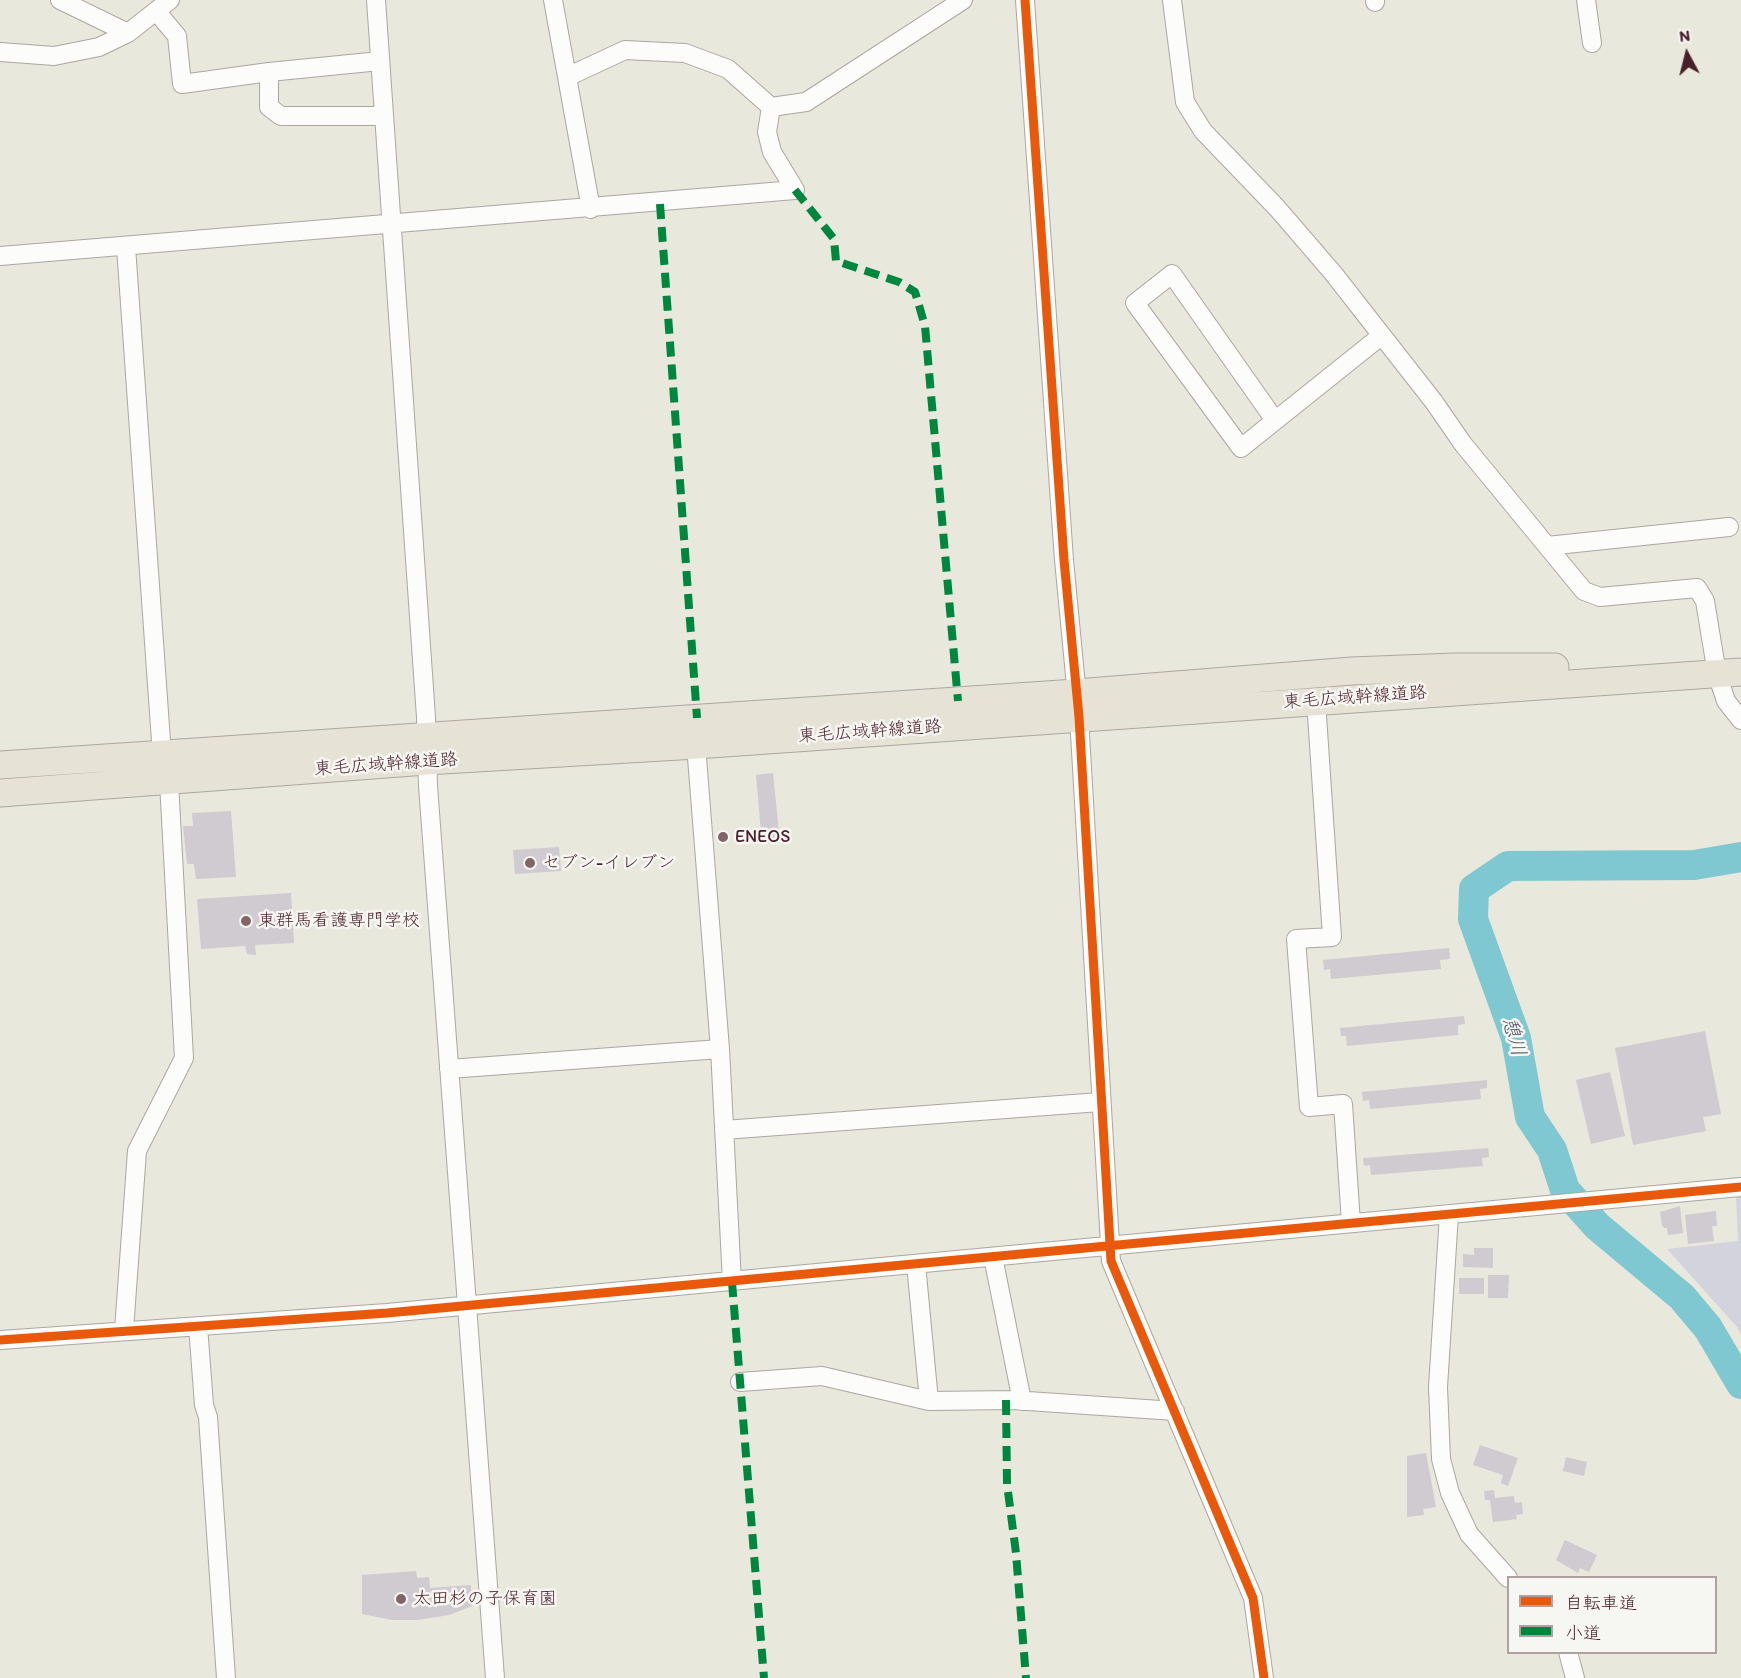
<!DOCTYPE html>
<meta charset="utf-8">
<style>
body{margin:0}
#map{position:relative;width:1741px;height:1678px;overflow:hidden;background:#e9e8dd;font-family:Itim,"Klee One",sans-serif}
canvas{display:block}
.legend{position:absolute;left:1507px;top:1576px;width:210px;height:78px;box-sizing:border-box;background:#f6f6f2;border:2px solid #b1a0a2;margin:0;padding:8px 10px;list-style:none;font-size:18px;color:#4a1f2b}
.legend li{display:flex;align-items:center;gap:12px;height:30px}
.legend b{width:30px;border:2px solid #b1a0a2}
.north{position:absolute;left:1657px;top:24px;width:60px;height:60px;-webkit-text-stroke:4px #f6f6f2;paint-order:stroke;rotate:353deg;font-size:16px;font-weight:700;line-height:24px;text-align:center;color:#4a1f2b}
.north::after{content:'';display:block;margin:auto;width:21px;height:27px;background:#4a1f2b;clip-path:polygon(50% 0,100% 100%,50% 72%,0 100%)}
</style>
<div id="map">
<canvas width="1741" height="1678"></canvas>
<ul class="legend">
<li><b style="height:8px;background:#e8590c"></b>自転車道</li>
<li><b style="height:8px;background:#00873e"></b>小道</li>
</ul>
<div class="north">N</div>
</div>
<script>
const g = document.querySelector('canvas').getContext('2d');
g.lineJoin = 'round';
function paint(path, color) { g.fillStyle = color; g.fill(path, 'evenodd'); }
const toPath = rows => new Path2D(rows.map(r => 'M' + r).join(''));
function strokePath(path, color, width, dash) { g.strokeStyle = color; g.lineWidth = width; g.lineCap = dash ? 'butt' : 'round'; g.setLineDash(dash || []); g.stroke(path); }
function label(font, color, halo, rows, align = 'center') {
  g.font = font + ' Itim,"Klee One",sans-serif'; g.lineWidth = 5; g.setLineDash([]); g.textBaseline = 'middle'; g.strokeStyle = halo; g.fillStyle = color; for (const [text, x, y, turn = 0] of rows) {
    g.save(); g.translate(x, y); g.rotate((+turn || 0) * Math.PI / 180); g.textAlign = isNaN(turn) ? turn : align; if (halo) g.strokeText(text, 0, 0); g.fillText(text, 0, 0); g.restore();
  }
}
paint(toPath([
 [1741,1194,1741,1335,1737,1327,1667,1249,1738,1241,1736,1195]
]), '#d3d3dd');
strokePath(toPath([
 [1741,857,1694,865,1508,866,1474,889,1473,919,1516,1038,1530,1117,1552,1150,1565,1190,1597,1226,1682,1297,1708,1328,1741,1384]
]), '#7fc8d2', 30);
paint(toPath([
 [773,773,780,843,762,844,756,775],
 [231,811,236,877,196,879,194,864,187,864,183,826,193,826,192,813],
 [559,847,561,871,515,874,513,850],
 [291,893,294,943,255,945,256,955,247,954,245,946,201,949,197,899],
 [1449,948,1450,959,1440,960,1441,969,1331,979,1330,969,1324,970,1323,960],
 [1464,1016,1465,1024,1458,1025,1458,1035,1347,1046,1346,1036,1341,1036,1340,1028],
 [1705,1031,1721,1114,1703,1117,1706,1131,1633,1145,1615,1048],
 [1610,1072,1625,1136,1591,1144,1576,1080],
 [1487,1080,1487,1088,1480,1089,1481,1099,1370,1109,1369,1100,1363,1101,1362,1092],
 [1488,1148,1489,1157,1482,1158,1483,1166,1371,1175,1370,1165,1364,1166,1363,1158],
 [1680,1206,1683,1233,1668,1235,1667,1228,1664,1228,1662,1225,1660,1212],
 [1716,1211,1717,1226,1712,1226,1714,1241,1688,1244,1685,1215],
 [1474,1248,1493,1248,1493,1268,1463,1267,1463,1254,1474,1255],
 [1488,1275,1509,1275,1508,1298,1488,1298],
 [1459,1278,1484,1278,1484,1294,1459,1294],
 [1480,1445,1518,1458,1508,1486,1501,1483,1503,1475,1473,1465],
 [1426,1453,1436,1507,1423,1509,1424,1515,1407,1517,1407,1456],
 [1566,1457,1587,1462,1584,1476,1563,1471],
 [1494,1490,1495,1498,1514,1496,1515,1503,1522,1502,1523,1514,1516,1515,1517,1519,1493,1522,1490,1500,1485,1500,1484,1491],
 [1565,1540,1597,1555,1589,1572,1580,1568,1578,1573,1556,1560],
 [416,1571,417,1578,429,1577,430,1588,471,1585,471,1599,475,1600,475,1605,449,1615,418,1620,392,1620,362,1614,362,1575]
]), '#d0cad1');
const minor = toPath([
 [60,0,128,33],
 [376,0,426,717,428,786,495,1678],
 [553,0,591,209],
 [1025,0,1064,560,1079,717,1111,1261,1253,1598,1264,1678],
 [1172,0,1185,102,1203,131,1277,208,1333,273,1434,402,1463,444,1584,591,1600,597,1697,588,1705,601,1717,674,1726,701,1741,720],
 [1375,0,1375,2],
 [1586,0,1592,43],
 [156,11,177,36,182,84,269,72,269,107,281,116,384,116],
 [0,52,54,56,99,47,128,33,170,0],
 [269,72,380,61],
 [567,77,625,50,685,53,728,69,771,107,806,102,963,0],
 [126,247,162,755],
 [0,256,795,190,772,152,767,132,771,107],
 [1274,419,1172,274,1135,303,1241,448,1381,336],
 [1547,546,1729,527],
 [1316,701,1332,937,1296,939,1309,1107,1343,1104,1351,1223],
 [696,745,720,1049,732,1282],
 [449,1069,720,1049],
 [724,1130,1100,1102],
 [1449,1214,1438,1387,1441,1459,1450,1493,1469,1534,1508,1578],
 [993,1257,1022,1401],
 [916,1264,929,1401,1013,1400,1175,1411],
 [198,1326,204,1405,208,1417,226,1678],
 [124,1330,137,1151,184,1058,169,782],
 [0,1340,387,1313,1741,1187],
 [740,1382,822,1376,929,1401],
 [1568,1652,1575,1678]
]);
const highway = toPath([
 [0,765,1076,693,1352,671,1454,667,1555,667],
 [0,793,426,761,696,745,1741,672]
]);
strokePath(minor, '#aca6a1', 20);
strokePath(highway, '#aca6a1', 29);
strokePath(minor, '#fcfcfa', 18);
strokePath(highway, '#e7e2d6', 27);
strokePath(toPath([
 [795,190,834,239,836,261,899,282,915,292,918,302,925,326,958,701],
 [660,204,697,718],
 [732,1282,764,1678],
 [1006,1400,1007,1484,1016,1553,1026,1678]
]), '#00873e', 8, [15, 8]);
strokePath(toPath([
 [1025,0,1064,560,1079,717,1111,1261,1253,1598,1264,1678],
 [0,1340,387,1313,1741,1187]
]), '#e8590c', 9);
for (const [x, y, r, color] of [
 [723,837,6,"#826569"],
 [530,863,6,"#826569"],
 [246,921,6,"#826569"],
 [401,1599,6,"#826569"]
]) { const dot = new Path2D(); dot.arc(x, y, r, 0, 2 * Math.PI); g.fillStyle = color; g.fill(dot); strokePath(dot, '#f6f6f2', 2); }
label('18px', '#4a1f2b', '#f6f6f2', [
 ["東毛広域幹線道路",1355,698,-4],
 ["東毛広域幹線道路",870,732,-4],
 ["東毛広域幹線道路",386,765,-4]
]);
label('18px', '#4a1f2b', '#f6f6f2', [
 ["ENEOS",735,837],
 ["セブン-イレブン",542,863],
 ["東群馬看護専門学校",258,921],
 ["太田杉の子保育園",413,1599]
], 'left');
label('italic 20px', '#4c5564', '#f6f6f2', [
 ["憩川",1513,1037,75]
]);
</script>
